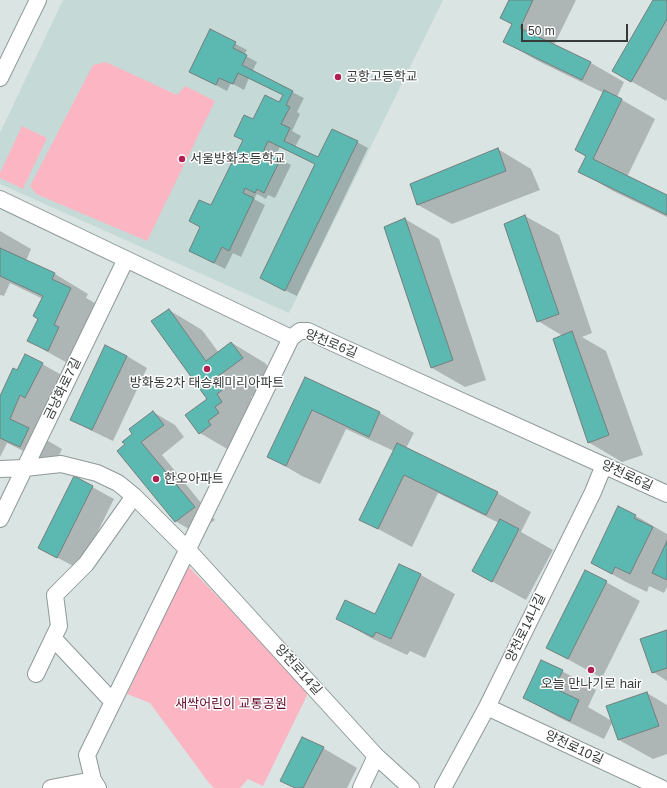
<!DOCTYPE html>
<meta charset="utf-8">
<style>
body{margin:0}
#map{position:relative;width:667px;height:788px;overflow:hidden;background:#d9e4e3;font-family:Arial,sans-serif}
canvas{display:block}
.scale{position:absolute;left:521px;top:24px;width:107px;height:18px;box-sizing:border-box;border:2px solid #363b3a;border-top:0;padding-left:5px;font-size:12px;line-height:14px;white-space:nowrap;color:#363b3a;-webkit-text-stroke:3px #fff;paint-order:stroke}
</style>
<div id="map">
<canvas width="667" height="788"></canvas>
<div class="scale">50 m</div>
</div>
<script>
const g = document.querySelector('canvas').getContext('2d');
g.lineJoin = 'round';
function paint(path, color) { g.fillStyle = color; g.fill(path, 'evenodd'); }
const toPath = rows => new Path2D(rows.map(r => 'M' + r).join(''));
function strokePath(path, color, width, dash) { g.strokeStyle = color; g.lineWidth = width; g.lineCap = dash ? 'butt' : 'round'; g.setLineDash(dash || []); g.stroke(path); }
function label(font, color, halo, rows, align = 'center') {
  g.font = font + ' Arial,"Noto Sans KR",sans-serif'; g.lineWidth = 3; g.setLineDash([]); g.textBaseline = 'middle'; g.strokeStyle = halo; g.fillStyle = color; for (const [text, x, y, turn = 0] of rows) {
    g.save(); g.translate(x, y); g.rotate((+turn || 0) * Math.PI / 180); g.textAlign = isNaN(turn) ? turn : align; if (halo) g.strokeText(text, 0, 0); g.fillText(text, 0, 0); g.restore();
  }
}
paint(toPath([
 [63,0,443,0,289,313,0,184,0,133]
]), '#c5dad7');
paint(toPath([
 [106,62,177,95,185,86,215,101,147,241,36,194,30,186,93,65],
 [22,126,47,138,23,189,0,178,0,173],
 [188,566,309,691,263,786,248,779,240,788,214,788,209,783,150,703,127,694]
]), '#fcb6c3');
paint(toPath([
 [510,0,576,0,554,45,591,63,624,82,617,97,655,119,627,177,667,196,667,217,613,191,579,171,587,156,604,93,538,61,505,42,513,25,501,18],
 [654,0,667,0,667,98,666,101,613,71],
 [211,31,247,50,244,55,257,62,252,72,304,98,297,112,300,114,292,131,301,136,295,147,319,159,357,142,368,148,297,296,272,284,316,164,280,147,275,156,291,165,275,198,268,195,266,199,257,194,254,199,265,205,241,257,233,253,225,269,190,251,244,140,235,135,253,121,280,103,284,95,249,78,244,90,231,83,227,91,191,72],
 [498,149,531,169,540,190,452,224,418,205,411,185],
 [525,216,559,235,592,333,582,337,606,351,643,455,622,462,588,442,563,336,538,321],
 [405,219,439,239,486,380,465,387,432,368],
 [0,231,31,249,26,261,55,274,88,294,86,298,104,308,87,345,92,348,82,370,62,360,28,341,39,319,43,299,10,283,4,296,0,295],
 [169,310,202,330,219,353,232,343,265,363,276,378,251,397,258,407,234,453,200,433,208,400],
 [127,356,147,368,113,441,92,431,71,419],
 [42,364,76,383,59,417,54,414,43,438,62,449,54,466,7,443,0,457,0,399,17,371],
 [305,378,380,413,414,433,406,448,497,493,531,512,521,532,553,550,526,600,473,571,499,523,438,493,412,547,361,520,394,451,346,429,320,484,302,476,269,457],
 [153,412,175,425,184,437,162,455,215,520,196,533,175,521,127,445,133,434],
 [74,477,114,499,79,569,39,548],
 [619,508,636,516,667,534,667,587,664,593,649,586,647,592,626,582,592,563],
 [400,565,421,575,455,594,425,658,410,651,407,655,371,638,338,619,376,616],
 [606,582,640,601,602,678,547,648],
 [667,631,667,681,653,672],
 [562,671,596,690,588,707,612,721,647,693,667,705,667,754,653,759,619,740,613,721,604,739,558,717,524,698],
 [323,748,357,768,347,788,295,788]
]), '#0003');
const building = toPath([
 [509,0,533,0,520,28,591,62,582,80,503,42,512,24,500,18,509,0],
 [653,0,667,0,667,19,631,82,612,71,653,0],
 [210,29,236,42,233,48,247,55,242,65,293,91,286,105,290,107,281,124,290,128,284,141,318,157,332,129,358,141,285,291,260,278,315,164,268,141,264,150,281,158,264,193,257,189,255,193,245,188,243,193,254,198,229,251,222,247,214,263,189,251,200,227,189,221,199,200,211,205,243,140,234,136,244,115,253,119,265,95,279,102,283,95,238,73,233,84,219,78,216,85,189,72,210,29],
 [604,90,622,99,593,159,667,195,667,215,578,172,586,156,575,150,604,90],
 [498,148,506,171,417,205,410,184,498,148],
 [525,215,559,314,537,322,504,224,525,215],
 [405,218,453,360,431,368,384,227,405,218],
 [0,248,55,273,52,279,71,288,54,325,59,327,48,351,27,341,38,319,33,316,43,296,0,276,0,248],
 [169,309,206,361,231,342,243,358,217,377,225,388,217,394,222,402,215,407,219,413,208,421,211,425,199,434,185,415,207,399,151,321,169,309],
 [572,331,609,435,588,443,553,339,572,331],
 [105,345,127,356,92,430,70,420,105,345],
 [25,354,43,363,25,398,20,395,10,419,29,428,20,447,0,438,0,396,13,368,17,370,25,354],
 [305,377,380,412,369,437,312,410,286,466,267,457,305,377],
 [153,411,164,425,141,442,195,507,175,522,117,451,125,444,122,442,132,434,129,429,153,411],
 [397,443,498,492,486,515,404,475,378,529,359,520,397,443],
 [74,476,93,486,57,558,38,548,74,476],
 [618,506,636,515,634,518,653,527,630,574,615,567,612,574,591,563,618,506],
 [500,519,519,529,492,582,472,571,500,519],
 [667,541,667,580,652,573,667,541],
 [399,564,421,574,391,639,376,632,373,637,336,619,345,600,375,614,399,564],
 [585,570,607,581,568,659,546,648,585,570],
 [667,630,667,668,652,673,640,639,667,630],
 [541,660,563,670,554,688,579,700,570,721,523,698,541,660],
 [647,692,659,726,618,740,606,706,647,692],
 [302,737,324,747,303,788,295,788,280,781,302,737]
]);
paint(building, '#5bb9b1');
strokePath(building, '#747e7d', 1);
const minor = toPath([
 [0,78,38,0],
 [0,199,291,338],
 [0,469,25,468,61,464,97,473,118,483,134,496,187,549,376,756,411,788],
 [0,519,126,259],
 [53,638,113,702],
 [36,674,59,626,55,595,86,564,134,496],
 [487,707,661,788],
 [93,780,87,755,291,338,300,331,308,331,331,342,667,494],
 [51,788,93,780,98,788],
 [361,788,376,756],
 [443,788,487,707,593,492,604,465]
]);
strokePath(minor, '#8f9998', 18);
strokePath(minor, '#fff', 16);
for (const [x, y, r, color] of [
 [338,77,4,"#b12053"],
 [182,159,4,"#b12053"],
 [207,369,4,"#b12053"],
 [156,479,4,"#b12053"],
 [591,670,4,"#b12053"]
]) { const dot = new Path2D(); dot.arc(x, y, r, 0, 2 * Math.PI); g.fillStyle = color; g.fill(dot); strokePath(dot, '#fff', 1.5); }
label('13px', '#363b3a', '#fff', [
 ["공항고등학교",346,77],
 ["서울방화초등학교",190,159],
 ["방화동2차 태승훼미리아파트",207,383,"center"],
 ["한오아파트",164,479],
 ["오늘 만나기로 hair",591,684,"center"]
], 'left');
label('13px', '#363b3a', '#fff', [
 ["양천로6길",331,344,22],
 ["금낭화로7길",63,389,-64],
 ["양천로6길",627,476,25],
 ["양천로14나길",526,628,-64],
 ["양천로14길",298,670,48],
 ["양천로10길",574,748,25]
]);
label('13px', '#5e0527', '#fff', [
 ["새싹어린이 교통공원",231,704]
]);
</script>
